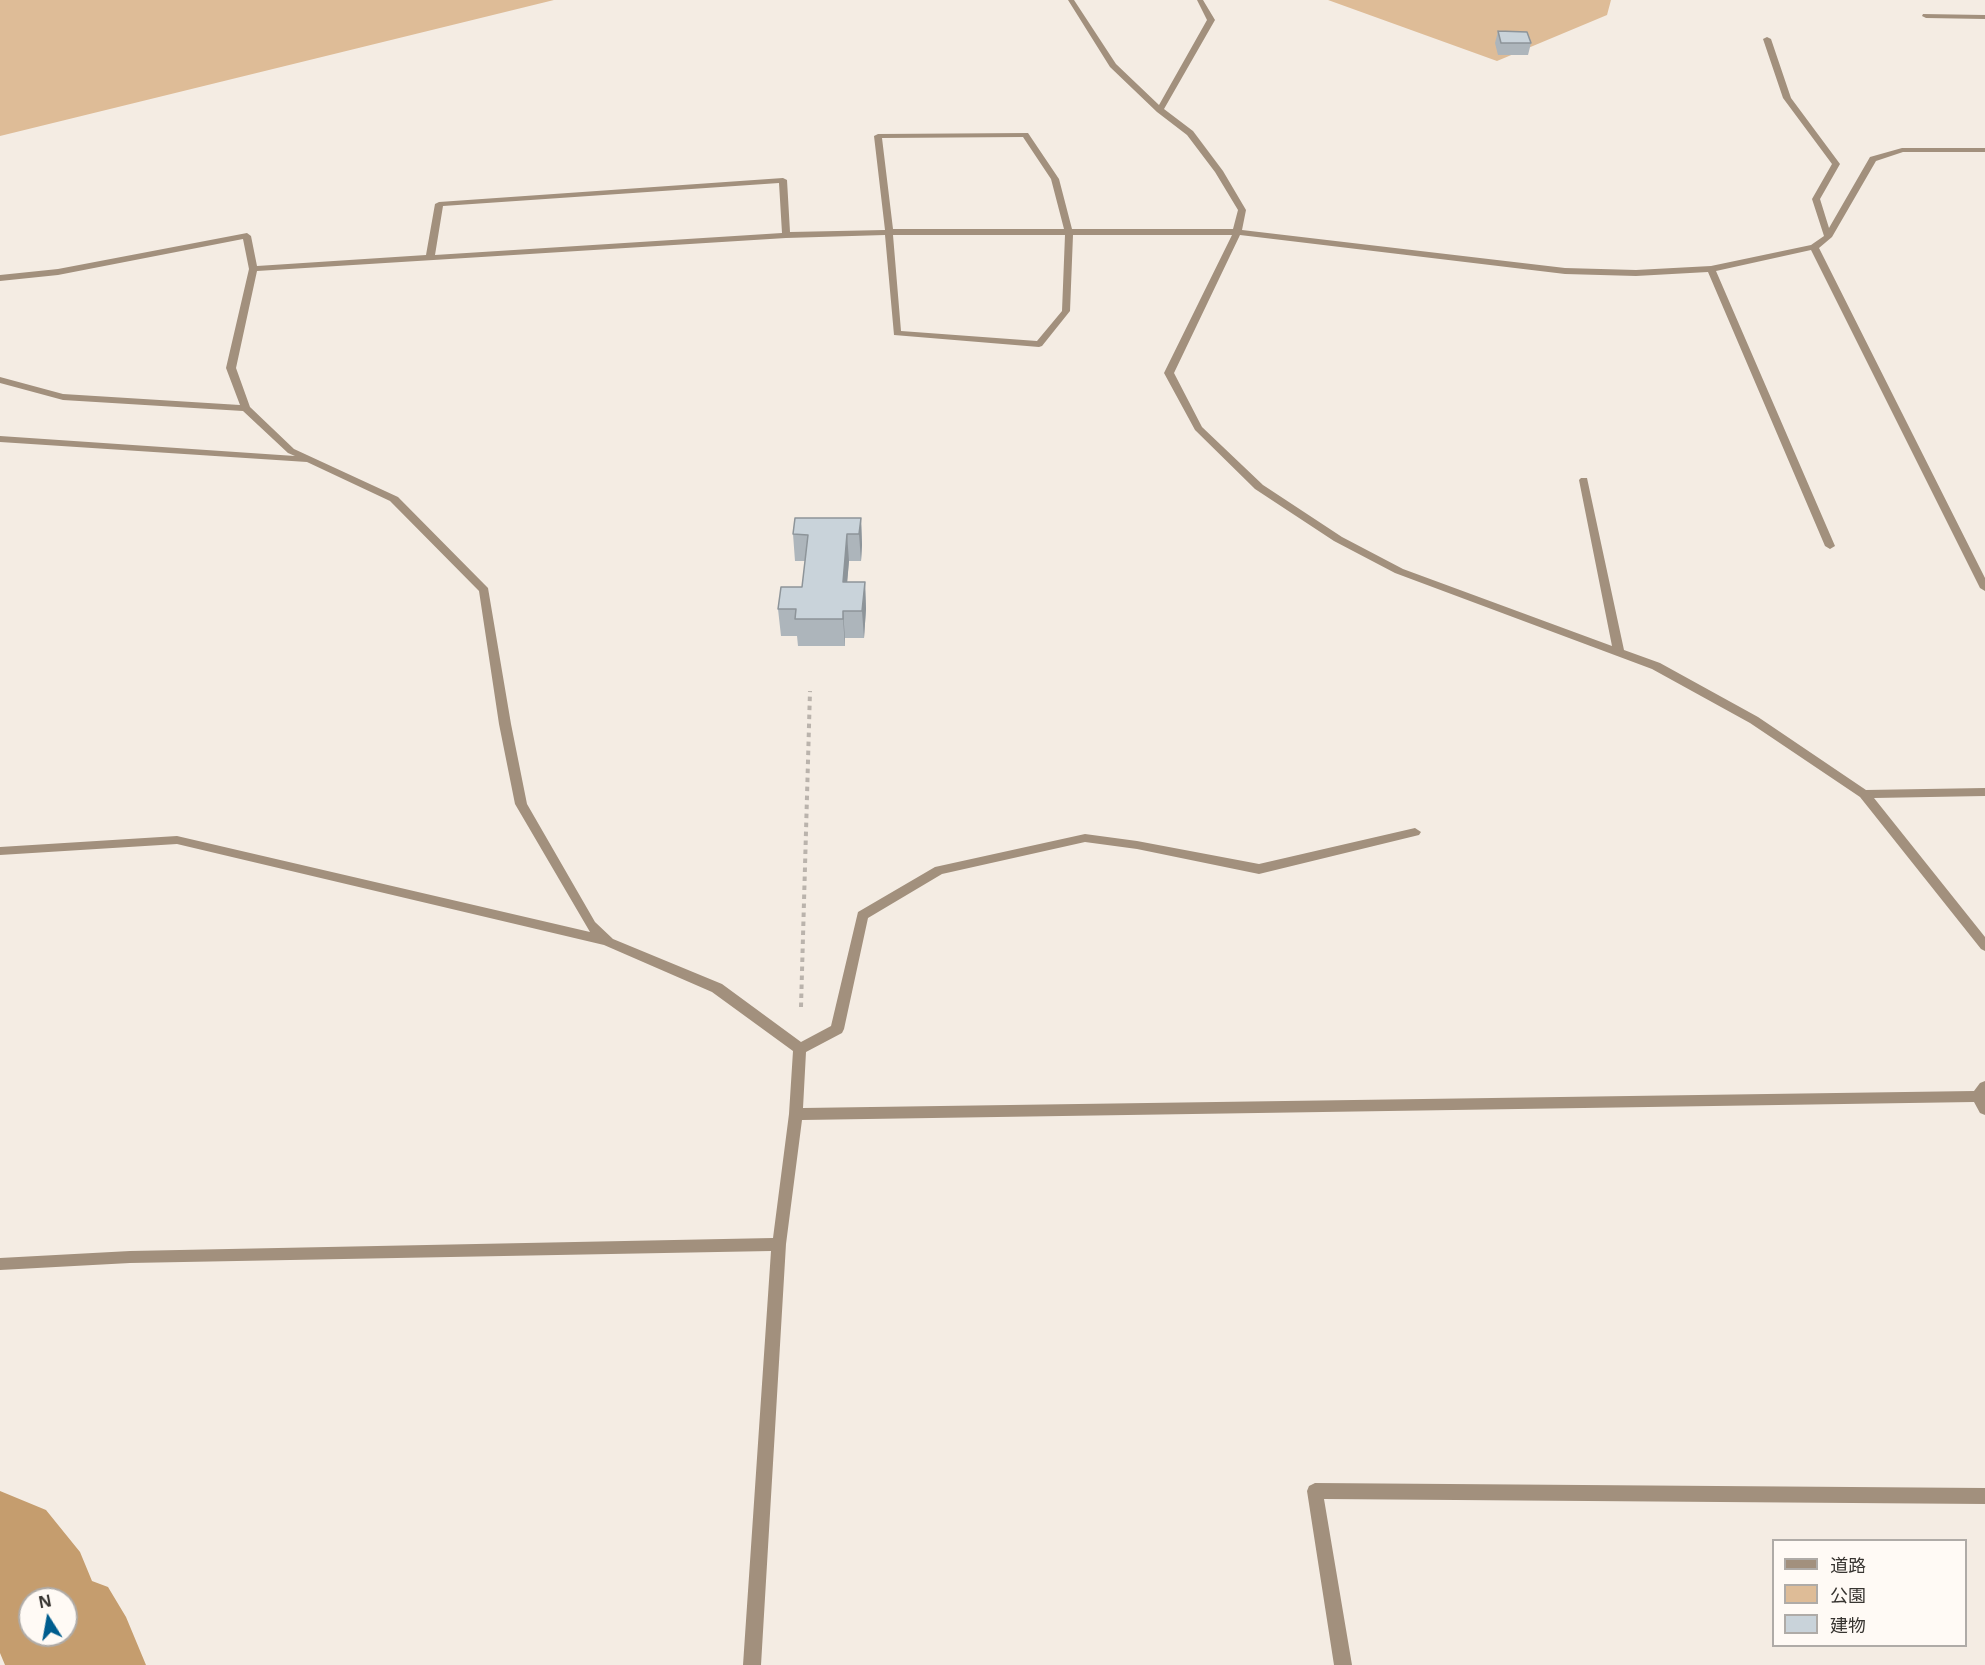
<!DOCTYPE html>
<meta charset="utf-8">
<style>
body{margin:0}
#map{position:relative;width:1985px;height:1665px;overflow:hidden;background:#f4ece3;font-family:"Noto Sans","Noto Sans JP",sans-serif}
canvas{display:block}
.legend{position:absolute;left:1772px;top:1539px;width:195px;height:108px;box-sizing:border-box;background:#fffaf5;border:2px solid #afaba7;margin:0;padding:8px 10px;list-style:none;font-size:18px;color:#383531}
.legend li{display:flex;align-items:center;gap:12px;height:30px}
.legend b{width:30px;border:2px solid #afaba7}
.north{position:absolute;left:18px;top:1587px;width:60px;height:60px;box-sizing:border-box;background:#fffaf5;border:2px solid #afaba7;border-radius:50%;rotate:349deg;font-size:16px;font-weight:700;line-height:24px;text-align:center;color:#383531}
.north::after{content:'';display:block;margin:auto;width:21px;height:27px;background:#005d8e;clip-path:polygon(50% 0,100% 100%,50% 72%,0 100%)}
</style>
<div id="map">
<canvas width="1985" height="1665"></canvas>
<ul class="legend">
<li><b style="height:8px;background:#a2907d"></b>道路</li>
<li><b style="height:16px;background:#debc97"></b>公園</li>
<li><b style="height:16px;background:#c9d3da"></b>建物</li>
</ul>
<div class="north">N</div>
</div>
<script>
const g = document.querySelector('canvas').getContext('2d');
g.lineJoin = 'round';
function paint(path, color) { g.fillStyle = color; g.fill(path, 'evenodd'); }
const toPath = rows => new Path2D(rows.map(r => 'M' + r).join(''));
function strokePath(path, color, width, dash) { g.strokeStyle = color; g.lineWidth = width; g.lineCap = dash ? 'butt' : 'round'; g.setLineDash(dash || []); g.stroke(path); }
paint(toPath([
 [0,0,554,0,0,136],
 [1328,0,1611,0,1607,15,1497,61]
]), '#debc97');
paint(toPath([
 [0,1491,46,1510,80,1552,92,1581,108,1587,126,1617,146,1665,5,1665,0,1653,0,1491],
 [30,1599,66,1599,66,1635,30,1635,30,1599]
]), '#c59d6e');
strokePath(toPath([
 [801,1007,810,691]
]), '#bab3ac', 4, [4.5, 4.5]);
paint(toPath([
 [1068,0,1074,0,1116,64,1159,105,1207,20,1197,0,1203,0,1215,20,1164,109,1193,131,1223,171,1246,210,1242,230,1565,268,1636,270,1711,266,1811,245,1824,236,1812,199,1832,164,1783,98,1763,39,1767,37,1771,39,1791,98,1840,164,1820,199,1829,228,1870,157,1902,148,1985,148,1985,152,1903,152,1876,161,1832,237,1819,248,1985,578,1985,591,1980,588,1811,250,1716,271,1835,546,1830,549,1825,546,1708,272,1636,276,1565,274,1240,235,1174,373,1202,427,1263,485,1342,537,1403,569,1612,646,1579,480,1581,478,1587,478,1624,650,1660,663,1758,717,1866,790,1985,788,1985,796,1874,798,1985,937,1985,951,1981,949,1860,797,1750,723,1652,669,1395,573,1334,541,1255,489,1195,430,1164,373,1232,235,1073,235,1070,311,1042,346,1039,347,894,335,885,235,786,238,257,271,236,368,250,407,294,449,398,497,488,588,511,724,527,804,595,922,613,939,722,984,801,1042,831,1026,858,912,935,867,1085,834,1137,841,1259,864,1415,828,1421,832,1419,835,1259,874,1137,849,1085,842,942,874,868,918,844,1029,842,1033,806,1052,803,1108,1974,1091,1980,1083,1985,1081,1985,1115,1980,1113,1974,1102,802,1120,786,1244,761,1665,743,1665,771,1251,130,1263,0,1270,0,1258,130,1251,773,1238,789,1114,793,1051,712,992,604,945,177,844,0,855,0,847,177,836,590,932,515,804,499,724,479,591,390,501,307,462,0,442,0,436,295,456,288,453,243,411,63,400,0,383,0,377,63,394,240,405,226,368,249,269,243,239,58,275,0,281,0,275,58,269,247,233,251,236,257,266,426,255,435,204,439,202,783,178,787,180,790,232,885,230,874,136,878,134,1028,133,1059,179,1072,229,1233,229,1238,210,1215,172,1187,135,1157,112,1110,67,1068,0],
 [1023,137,1051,179,1064,229,893,229,882,138,1023,137],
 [779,183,782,233,435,255,443,206,779,183],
 [893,235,1065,235,1062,311,1037,341,901,331,893,235],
 [1923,14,1985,15,1985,19,1926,18,1922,16,1923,14],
 [1315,1483,1985,1488,1985,1504,1324,1499,1352,1665,1334,1665,1307,1491,1309,1486,1315,1483]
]), '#a2907d');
paint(toPath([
 [1498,31,1531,43,1528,55,1498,55,1495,43],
 [861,518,862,545,861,561,849,561,847,582,865,582,866,609,864,638,845,638,845,646,798,646,797,636,781,636,778,609,802,587,805,561,795,561,793,534]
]), '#adb5bb');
paint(toPath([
 [861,518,862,545,861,561,859,534],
 [847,534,849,561,845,608,843,582],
 [865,582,866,609,864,638,862,611],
 [843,611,845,638,845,646,843,619]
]), '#8d9499');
const building = toPath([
 [1498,31,1527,32,1531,43,1501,43,1498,31],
 [795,518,861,518,859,534,847,534,843,582,865,582,862,611,843,611,843,619,795,619,796,609,778,609,781,587,802,587,808,535,793,534,795,518]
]);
paint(building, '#c9d3da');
strokePath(building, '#8d9499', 1.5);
</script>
